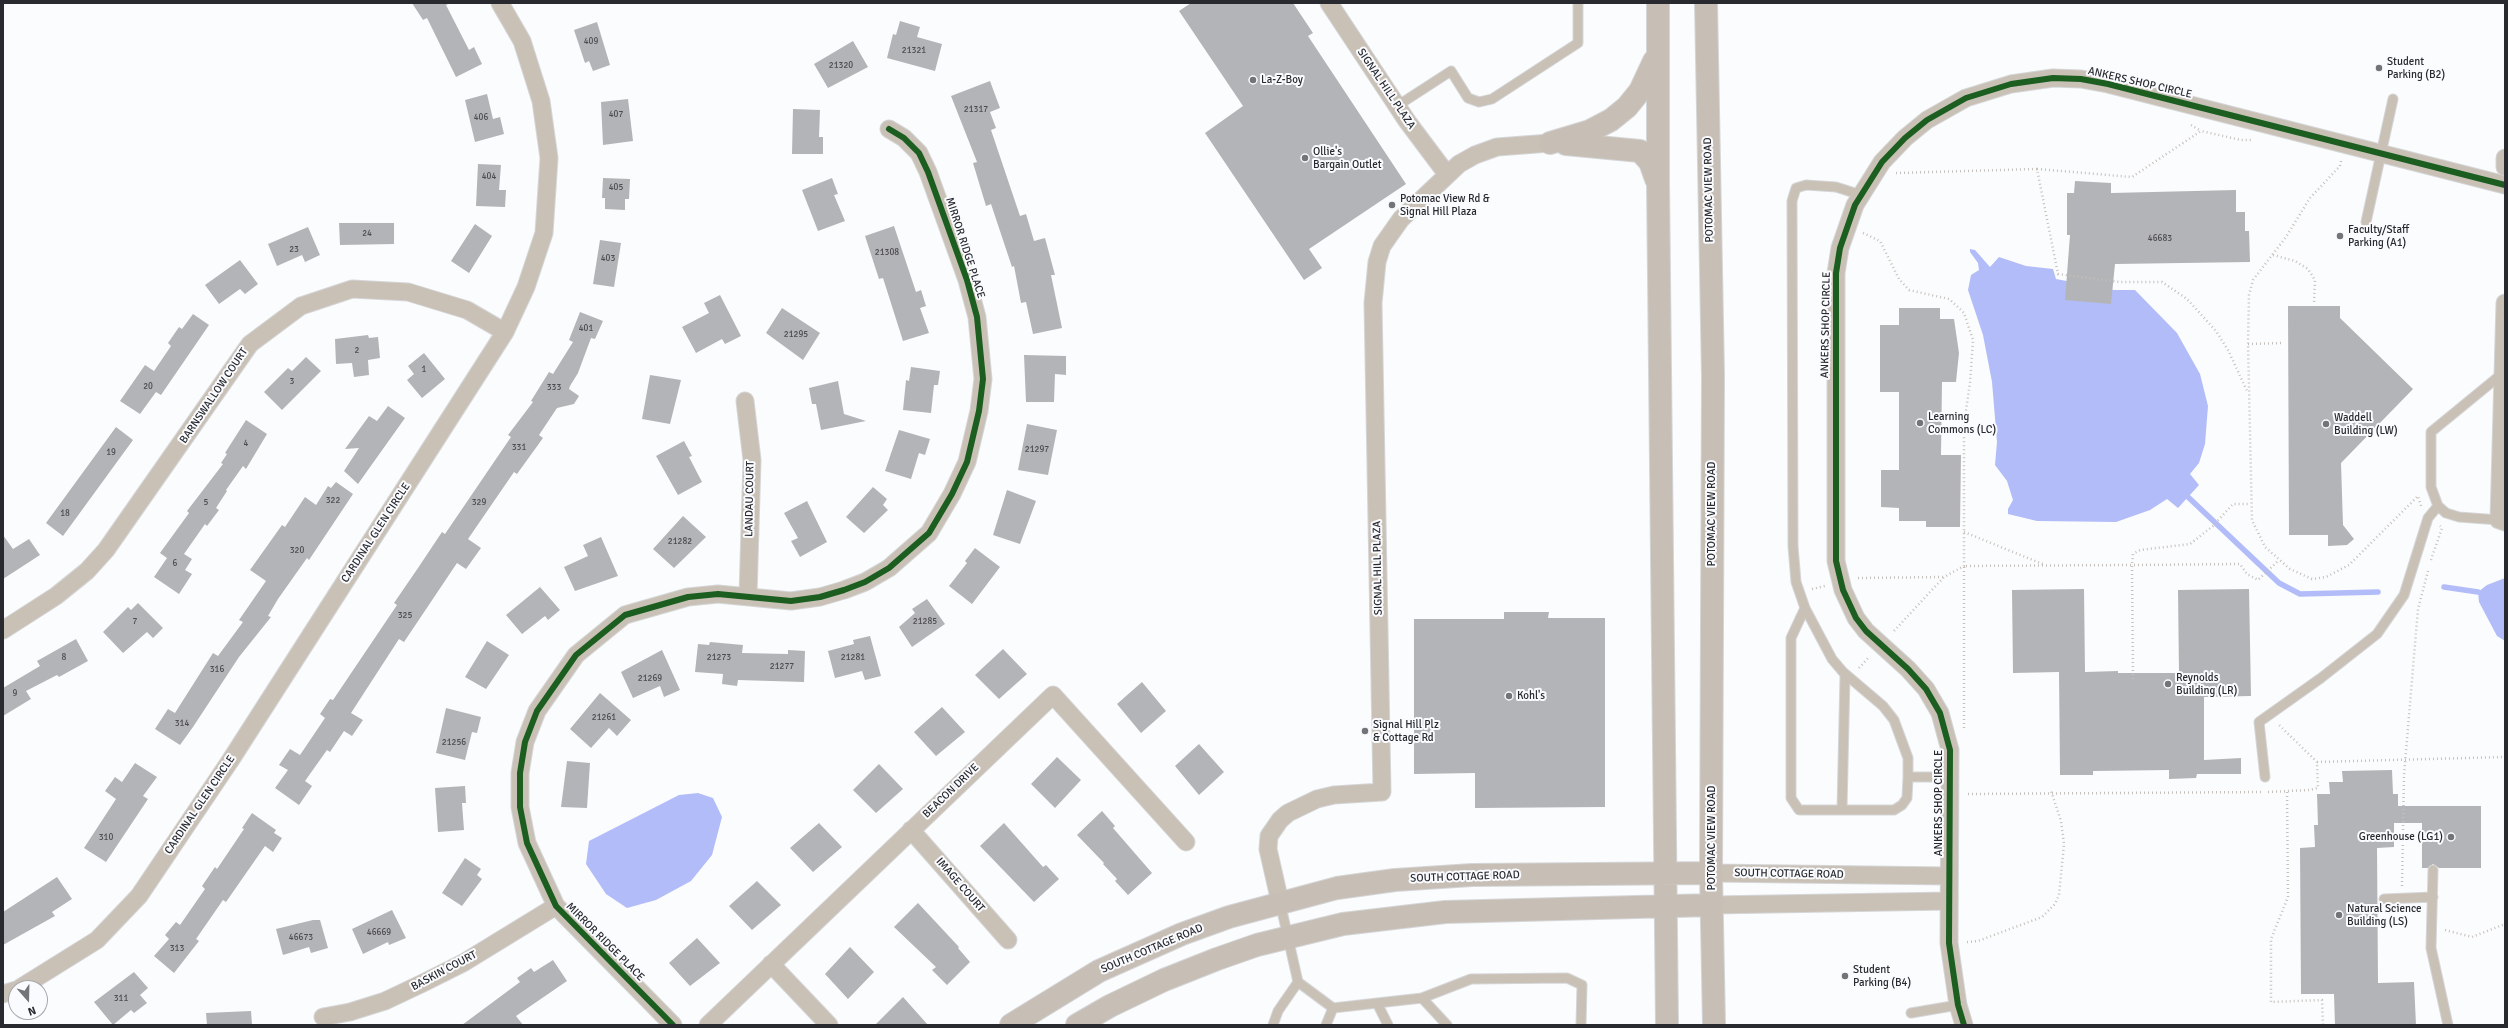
<!DOCTYPE html>
<style>
body{margin:0}
#map{position:relative;width:2508px;height:1028px;overflow:hidden;background:#fbfcfd;font-family:Signika,sans-serif}
canvas{display:block}
.frame{position:absolute;inset:0;border:4px solid #292a2f;pointer-events:none}
.north{position:absolute;left:8px;top:980px;width:40px;height:40px;box-sizing:border-box;background:#fafbfe;border:1px solid #a6a7ab;border-radius:50%;rotate:160deg;font-size:11px;font-weight:700;line-height:16px;text-align:center;color:#292a2f}
.north::after{content:'';display:block;margin:auto;width:14px;height:18px;background:#727477;clip-path:polygon(50% 0,100% 100%,50% 72%,0 100%)}
</style>
<div id="map">
<canvas width="2508" height="1028"></canvas>
<div class="frame"></div>
<div class="north">N</div>
</div>
<script>
const g = document.querySelector('canvas').getContext('2d');
g.lineJoin = 'round';
function paint(path, color) { g.fillStyle = color; g.fill(path, 'evenodd'); }
const toPath = rows => new Path2D(rows.map(r => 'M' + r).join(''));
function strokePath(path, color, width, dash) { g.strokeStyle = color; g.lineWidth = width; g.lineCap = dash ? 'butt' : 'round'; g.setLineDash(dash || []); g.stroke(path); }
function label(font, color, halo, rows, align = 'center') {
  g.font = font + ' Signika,sans-serif'; g.lineWidth = 4; g.setLineDash([]); g.textBaseline = 'middle'; g.strokeStyle = halo; g.fillStyle = color; for (const [text, x, y, turn = 0] of rows) {
    g.save(); g.translate(x, y); g.rotate((+turn || 0) * Math.PI / 180); g.textAlign = isNaN(turn) ? turn : align; if (halo) g.strokeText(text, 0, 0); g.fillText(text, 0, 0); g.restore();
  }
}
paint(toPath([
 [1970,249,1975,250,1990,267,1999,257,2026,266,2053,269,2056,279,2114,290,2135,290,2177,333,2200,374,2208,406,2205,444,2199,463,2190,474,2199,485,2178,508,2167,499,2150,510,2116,522,2037,521,2008,514,2008,509,2013,500,2007,481,1995,465,1997,442,1992,382,1983,335,1968,290,1971,275,1979,270,1978,263,1970,252],
 [2505,578,2505,641,2497,636,2479,602,2478,592,2487,585],
 [698,793,713,798,722,817,712,855,691,881,656,900,627,908,606,894,586,864,589,841,679,795]
]), '#b2bcf9');
strokePath(toPath([
 [2188,497,2279,583,2300,594,2378,592],
 [2444,587,2478,592]
]), '#b2bcf9', 5.5);
paint(toPath([
 [412,3,450,3,446,5,469,50,474,47,482,64,456,77,427,18,423,20],
 [1191,3,1293,3,1313,33,1308,36,1406,184,1309,249,1322,268,1304,280,1205,133,1243,106,1179,11],
 [900,21,920,27,917,37,942,44,935,71,887,58,893,34,896,35],
 [597,22,610,65,593,71,589,61,585,63,574,30],
 [853,41,868,67,828,88,814,64],
 [990,81,1000,108,990,112,996,128,991,130,1020,216,1026,214,1034,241,1045,238,1055,275,1051,275,1062,328,1033,334,1026,302,1021,303,1014,266,1012,267,991,204,986,206,973,163,977,162,951,96],
 [487,94,493,119,500,117,504,134,475,142,465,100],
 [628,99,633,141,603,145,601,102],
 [793,109,820,110,819,137,823,137,823,154,792,154],
 [478,164,501,165,499,190,506,190,505,207,476,206],
 [603,178,630,179,629,199,625,199,625,210,605,209,605,198,602,198],
 [832,178,838,194,834,195,845,221,818,231,802,190],
 [2075,181,2111,183,2111,193,2236,190,2236,212,2245,212,2245,231,2249,231,2250,262,2115,264,2111,304,2065,300,2070,235,2067,235,2067,193,2074,193],
 [339,223,394,223,394,244,340,245],
 [475,224,492,236,469,273,451,261],
 [894,226,916,292,921,290,926,306,920,308,929,333,903,341,883,278,879,279,865,236],
 [308,227,320,255,305,262,302,255,277,266,268,244],
 [600,240,621,243,614,287,593,284],
 [240,260,258,284,245,294,240,289,219,304,205,285],
 [720,295,741,336,725,344,722,339,696,353,682,327,709,313,704,303],
 [2288,306,2340,306,2340,318,2413,389,2341,463,2343,525,2354,539,2347,545,2328,546,2328,535,2289,535],
 [782,308,820,333,803,360,766,333],
 [1899,308,1940,308,1940,319,1954,319,1959,353,1956,382,1942,382,1941,455,1961,455,1960,527,1926,527,1926,521,1899,521,1899,508,1881,507,1881,470,1899,470,1899,392,1880,392,1880,325,1899,325],
 [580,312,603,321,595,339,591,338,578,373,570,386,569,389,579,396,574,404,557,408,539,435,543,438,517,474,514,472,468,539,481,548,466,569,457,563,404,642,399,639,351,713,363,720,352,736,344,731,330,752,327,750,305,781,312,786,299,805,275,788,288,770,279,765,290,749,300,755,325,718,320,714,330,699,333,700,397,605,394,603,418,568,442,532,445,534,496,459,511,437,508,435,533,402,531,401,549,372,553,374,573,342,569,340],
 [193,314,209,325,161,395,156,392,140,414,120,401,145,365,154,371,171,346,168,343,179,327,182,329],
 [368,335,369,338,378,337,380,358,368,360,369,375,354,377,352,363,336,364,335,339],
 [424,353,445,379,422,398,407,380,414,374,408,366],
 [1024,355,1066,356,1066,375,1055,374,1054,402,1026,402],
 [306,357,321,371,282,410,264,392,288,368,292,371],
 [911,367,940,371,938,385,934,385,931,413,903,410,906,380,909,381],
 [650,375,681,380,670,424,642,419],
 [838,381,844,414,866,421,821,430,816,404,812,404,809,388],
 [388,406,405,418,358,484,344,471,359,448,345,449,369,416,377,421],
 [246,420,267,434,246,469,243,466,226,490,227,491,216,508,219,510,207,526,205,524,184,554,192,559,185,570,192,574,179,594,154,577,167,558,160,553,189,513,187,511,223,464,221,463,227,454,225,453],
 [1027,424,1057,430,1048,475,1018,470],
 [116,427,133,440,63,536,46,523],
 [899,430,930,439,925,455,919,453,911,479,885,471],
 [684,441,692,456,689,457,702,482,678,495,656,456],
 [336,482,353,494,309,560,307,558,278,599,268,616,271,617,239,657,193,727,180,745,155,729,168,709,175,713,213,653,218,656,243,622,239,620,266,581,250,570,282,525,285,527,305,497,316,505,328,486,331,488],
 [873,487,887,499,883,505,888,510,864,533,846,517],
 [1007,490,1036,501,1020,544,993,535],
 [807,501,827,542,800,557,791,541,798,538,784,513],
 [683,516,706,537,674,568,653,549],
 [3,535,13,549,29,539,40,555,3,579],
 [601,537,618,576,575,591,564,567,588,556,583,545],
 [975,548,1000,567,972,604,949,586,967,563,965,561],
 [540,587,560,610,548,620,545,616,522,634,506,615],
 [2084,589,2085,672,2118,671,2118,673,2179,673,2178,590,2249,589,2251,696,2204,697,2204,760,2241,758,2241,774,2197,774,2196,778,2169,779,2169,770,2093,771,2093,775,2060,775,2059,672,2013,673,2012,590],
 [927,599,945,624,912,647,899,627,915,613,912,609],
 [138,603,163,628,153,638,147,632,123,653,103,632,128,607,131,610],
 [1504,612,1549,612,1548,618,1605,618,1605,807,1475,808,1475,773,1414,774,1414,619,1504,619],
 [870,636,881,676,865,680,862,671,835,678,828,651,854,644,853,640],
 [76,639,88,661,59,677,57,675,26,691,31,699,3,716,3,688,40,666,37,661],
 [487,641,509,655,486,689,465,677],
 [710,642,743,645,742,653,788,654,788,650,805,651,804,682,738,680,737,686,722,684,723,674,695,672,698,644,709,645],
 [1003,649,1027,674,999,699,975,675],
 [662,650,680,690,664,697,660,686,633,698,621,672],
 [1142,682,1166,711,1141,733,1117,704],
 [600,693,631,720,617,736,609,728,591,748,570,729],
 [942,707,965,732,936,756,914,732],
 [446,708,481,717,477,733,472,732,465,760,436,753],
 [1199,744,1224,772,1199,795,1175,766],
 [1057,757,1081,780,1055,808,1031,784],
 [567,761,590,763,587,808,561,807],
 [135,763,157,777,143,796,148,799,106,862,84,848,116,799,105,791,115,777,122,782],
 [879,764,903,789,876,813,853,790],
 [2392,770,2393,794,2398,794,2398,806,2481,806,2481,868,2439,868,2433,864,2428,868,2422,868,2422,823,2394,823,2394,847,2377,848,2378,983,2414,982,2416,1025,2335,1025,2334,994,2301,994,2300,848,2315,847,2314,825,2318,825,2317,794,2330,794,2329,782,2343,782,2342,771],
 [465,786,466,803,462,803,464,830,438,832,435,788],
 [1102,811,1115,826,1113,828,1152,873,1128,895,1115,881,1117,879,1103,864,1104,863,1077,835],
 [252,813,276,830,274,833,282,838,273,852,265,846,226,902,223,900,196,939,199,941,174,973,154,956,169,939,165,935,176,922,180,925,205,889,202,886,215,867,217,869,244,829,242,828],
 [819,823,842,847,813,872,790,848],
 [1004,823,1043,867,1046,865,1059,879,1034,902,980,846],
 [465,858,481,869,477,875,482,879,462,906,442,893],
 [57,877,72,899,52,912,55,916,3,945,3,912],
 [757,881,781,905,752,930,729,906],
 [918,903,959,947,958,948,970,962,947,985,932,970,936,967,894,927],
 [392,910,406,938,389,945,388,942,363,954,352,929],
 [313,920,320,920,328,948,311,953,309,947,283,955,276,929],
 [697,938,720,963,690,986,669,963],
 [850,947,874,972,848,999,825,974],
 [553,960,567,981,516,1016,523,1025,462,1025,520,982,517,978,531,968,534,972],
 [134,972,148,988,140,995,147,1003,134,1013,131,1010,113,1025,94,1002],
 [903,997,928,1025,875,1025],
 [251,1011,252,1024,207,1025,206,1013]
]), '#b3b4b7');
const lane = toPath([
 [1397,106,1451,71,1468,98,1479,102,1492,99,1578,43,1578,3],
 [1861,195,1836,187,1806,185,1796,188,1792,201,1793,546,1796,582,1805,608,1832,659,1843,672,1883,706,1894,720,1908,758,1908,777,1950,777],
 [2366,222,2393,99],
 [2499,520,2459,517,2446,513,2438,506,2431,487,2431,432,2503,373],
 [1805,608,1791,638,1791,798,1799,810,1894,810,1902,805,1907,798,1908,777],
 [2265,777,2259,722,2321,678,2377,634,2404,595,2428,518,2438,506],
 [1842,810,1845,675],
 [2433,870,2431,948,2448,1025],
 [2384,899,2433,897],
 [1280,902,1298,982,1333,1008,1422,998,1447,1025],
 [1422,998,1471,979,1567,978,1582,985,1581,1025],
 [1377,1003,1388,1025],
 [1911,1013,1958,1005],
 [1273,1025,1278,1011,1298,982],
 [1326,1025,1333,1008]
]);
const street = toPath([
 [1329,3,1407,121,1446,173],
 [2505,158,2505,167],
 [2505,303,2499,520,2505,522],
 [745,401,752,460,748,596],
 [3,630,56,596,87,571,106,550,250,344,301,306,352,289,408,292,467,310,505,332],
 [911,830,1008,940],
 [1711,873,1949,876],
 [1280,902,1268,849,1269,836,1280,820,1288,813,1317,799,1334,795,1382,792,1373,303,1377,262,1382,246,1401,219,1459,164,1475,155,1497,147,1550,143],
 [1712,905,1949,901],
 [771,964,829,1025],
 [20,988,97,940,139,896,230,761,505,332,526,287,544,233,549,158,541,101,522,41,500,3],
 [3,994,16,990],
 [323,1017,350,1012,385,1001,423,983,463,963,556,906],
 [673,1025,556,906,527,843,520,807,520,773,525,742,537,711,576,655,625,615,688,597,718,594,791,601,820,597,844,590,865,582,889,568,929,533,952,494,967,462,979,411,983,379,977,317,967,280,928,172,919,153,904,138,889,129],
 [708,1025,1053,695,1186,842],
 [1964,1025,1958,1005,1949,943,1950,750,1940,713,1926,689,1908,669,1866,631,1856,618,1843,590,1836,561,1836,273,1840,248,1855,205,1882,162,1905,138,1927,120,1966,98,2011,84,2053,78,2081,79,2108,84,2505,185]
]);
const secondary = toPath([
 [1658,3,1658,183,1667,1025],
 [1706,3,1713,376,1711,873,1714,1025],
 [1550,143,1590,131,1611,120,1627,107,1640,91,1654,61],
 [1566,144,1640,151,1650,162,1656,179],
 [1011,1025,1099,971,1182,934,1229,917,1337,888,1395,880,1472,875,1711,873],
 [1077,1025,1110,1006,1164,980,1217,959,1257,945,1343,924,1445,912,1712,905]
]);
strokePath(lane, '#d5d6d8', 11);
strokePath(street, '#d5d6d8', 19);
strokePath(secondary, '#d5d6d8', 24);
strokePath(toPath([
 [2191,125,2201,131],
 [2341,161,2340,166,2310,198,2286,237,2253,280,2249,295,2248,344,2252,520,2265,547,2290,569,2312,579,2326,577,2349,565,2418,496,2421,506],
 [2037,169,2132,177,2201,131,2241,140,2251,140],
 [1896,173,2037,169,2058,274,2120,282,2162,282,2187,299,2216,331,2228,350,2247,391],
 [1863,233,1880,241,1899,279,1909,290,1949,299,1959,308,1964,313,1973,340,1970,383,1964,424,1964,566,1944,577,1893,632],
 [2273,255,2295,261,2308,269,2315,280,2314,303],
 [2248,344,2282,343],
 [1964,532,2045,565],
 [2431,560,2442,528,2440,526],
 [1858,578,1944,577],
 [1812,589,1825,586],
 [1859,668,1869,657],
 [2133,679,2132,565,2240,564,2247,574,2258,580,2279,560],
 [1964,728,1964,566,2132,565,2133,554,2140,550,2190,544,2213,526,2233,504,2250,504],
 [2317,762,2505,757],
 [2268,792,2310,790,2318,788,2317,762,2278,724],
 [2287,792,2288,897,2271,939,2271,1002,2322,1000,2323,1025],
 [1968,794,2263,792],
 [2402,886,2404,775,2418,609,2428,571],
 [2445,930,2472,937,2505,924],
 [1967,942,1978,941,2042,917,2055,904,2059,895,2064,844,2061,821,2051,791]
]), '#c5c0bb', 2.5, [1, 3]);
strokePath(lane, '#c9c0b6', 9);
strokePath(street, '#c9c0b6', 17);
strokePath(secondary, '#c7beb5', 22);
strokePath(toPath([
 [673,1025,556,906,527,843,520,807,520,773,525,742,537,711,576,655,625,615,688,597,718,594,791,601,820,597,844,590,865,582,889,568,929,533,952,494,967,462,979,411,983,379,977,317,967,280,928,172,919,153,904,138,889,129],
 [1964,1025,1958,1005,1949,943,1950,750,1940,713,1926,689,1908,669,1866,631,1856,618,1843,590,1836,561,1836,273,1840,248,1855,205,1882,162,1905,138,1927,120,1966,98,2011,84,2053,78,2081,79,2108,84,2505,185]
]), '#1b5e20', 6);
for (const [x, y, r, color] of [
 [2379,68,4,"#727477"],
 [1253,80,4,"#727477"],
 [1305,158,4,"#727477"],
 [1392,205,4,"#727477"],
 [2340,236,4,"#727477"],
 [1920,423,4,"#727477"],
 [2326,424,4,"#727477"],
 [2168,684,4,"#727477"],
 [1509,696,4,"#727477"],
 [1365,731,4,"#727477"],
 [2451,837,4,"#727477"],
 [2339,915,4,"#727477"],
 [1845,976,4,"#727477"]
]) { const dot = new Path2D(); dot.arc(x, y, r, 0, 2 * Math.PI); g.fillStyle = color; g.fill(dot); strokePath(dot, '#fafbfe', 1.5); }
label('9px', '#4c4c51', null, [
 ["409",591,42],
 ["21321",914,51],
 ["21320",841,66],
 ["21317",976,110],
 ["407",616,115],
 ["406",481,118],
 ["404",489,177],
 ["405",616,188],
 ["24",367,234],
 ["46683",2160,239],
 ["23",294,250],
 ["21308",887,253],
 ["403",608,259],
 ["401",586,329],
 ["21295",796,335],
 ["2",357,351],
 ["1",424,370],
 ["3",292,382],
 ["20",148,387],
 ["333",554,388],
 ["4",246,444],
 ["331",519,448],
 ["21297",1037,450],
 ["19",111,453],
 ["322",333,501],
 ["5",206,503],
 ["329",479,503],
 ["18",65,514],
 ["21282",680,542],
 ["320",297,551],
 ["6",175,564],
 ["325",405,616],
 ["7",135,622],
 ["21285",925,622],
 ["8",64,658],
 ["21273",719,658],
 ["21281",853,658],
 ["21277",782,667],
 ["316",217,670],
 ["21269",650,679],
 ["9",15,694],
 ["21261",604,718],
 ["314",182,724],
 ["21256",454,743],
 ["310",106,838],
 ["46669",379,933],
 ["46673",301,938],
 ["313",177,949],
 ["311",121,999]
]);
label('11px', '#292a2f', '#fafbfe', [
 ["Student",2387,62],
 ["Parking (B2)",2387,75],
 ["La-Z-Boy",1261,80],
 ["Ollie's",1313,152],
 ["Bargain Outlet",1313,165],
 ["Potomac View Rd &",1400,199],
 ["Signal Hill Plaza",1400,212],
 ["Faculty/Staff",2348,230],
 ["Parking (A1)",2348,243],
 ["Learning",1928,417],
 ["Commons (LC)",1928,430],
 ["Waddell",2334,418],
 ["Building (LW)",2334,431],
 ["Reynolds",2176,678],
 ["Building (LR)",2176,691],
 ["Kohl's",1517,696],
 ["Signal Hill Plz",1373,725],
 ["& Cottage Rd",1373,738],
 ["Greenhouse (LG1)",2443,837,"right"],
 ["Natural Science",2347,909],
 ["Building (LS)",2347,922],
 ["Student",1853,970],
 ["Parking (B4)",1853,983]
], 'left');
label('11px', '#292a2f', '#fafbfe', [
 ["ANKERS SHOP CIRCLE",2140,83,13],
 ["SIGNAL HILL PLAZA",1386,89,56],
 ["POTOMAC VIEW ROAD",1709,190,-91],
 ["MIRROR RIDGE PLACE",965,248,72],
 ["ANKERS SHOP CIRCLE",1826,325,-89],
 ["BARNSWALLOW COURT",214,396,-56],
 ["LANDAU COURT",750,499,-89],
 ["POTOMAC VIEW ROAD",1712,514,-90],
 ["CARDINAL GLEN CIRCLE",376,533,-57],
 ["SIGNAL HILL PLAZA",1378,568,-91],
 ["BEACON DRIVE",951,791,-44],
 ["ANKERS SHOP CIRCLE",1939,803,-90],
 ["CARDINAL GLEN CIRCLE",200,805,-56],
 ["POTOMAC VIEW ROAD",1712,838,-90],
 ["SOUTH COTTAGE ROAD",1789,874,1],
 ["SOUTH COTTAGE ROAD",1465,877,-2],
 ["IMAGE COURT",960,885,49],
 ["MIRROR RIDGE PLACE",605,942,45],
 ["SOUTH COTTAGE ROAD",1152,949,-23],
 ["BASKIN COURT",444,971,-28]
]);
</script>
